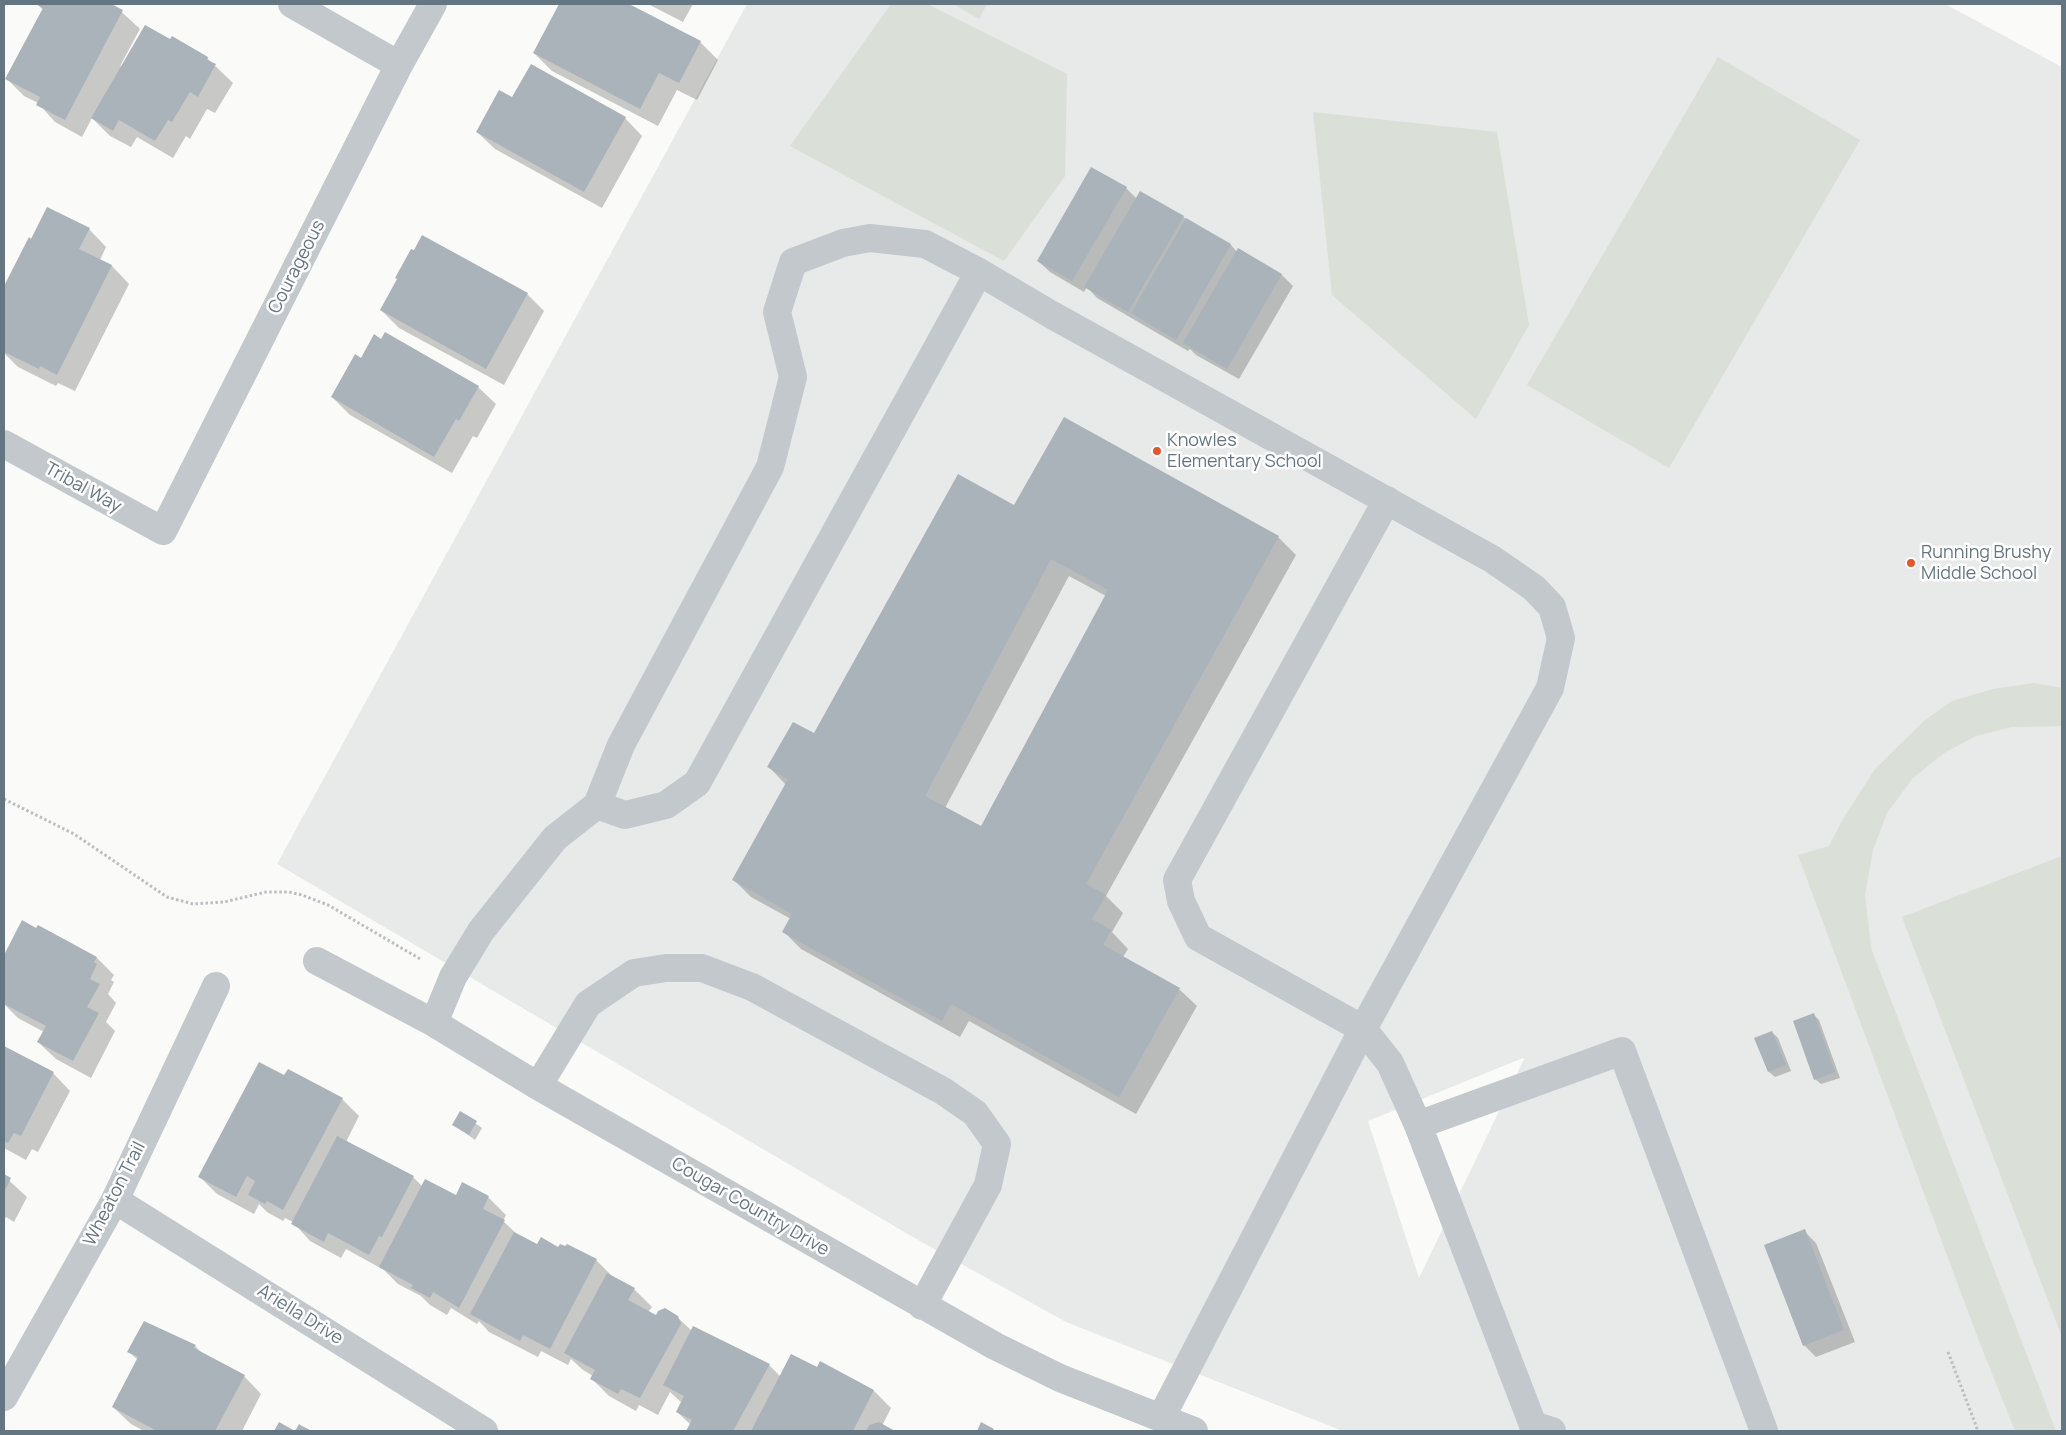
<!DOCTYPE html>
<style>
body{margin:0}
#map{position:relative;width:2066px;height:1435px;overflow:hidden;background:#fafaf8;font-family:Manrope,sans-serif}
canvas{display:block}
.frame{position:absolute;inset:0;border:5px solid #657683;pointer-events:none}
</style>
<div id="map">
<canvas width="2066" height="1435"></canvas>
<div class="frame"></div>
</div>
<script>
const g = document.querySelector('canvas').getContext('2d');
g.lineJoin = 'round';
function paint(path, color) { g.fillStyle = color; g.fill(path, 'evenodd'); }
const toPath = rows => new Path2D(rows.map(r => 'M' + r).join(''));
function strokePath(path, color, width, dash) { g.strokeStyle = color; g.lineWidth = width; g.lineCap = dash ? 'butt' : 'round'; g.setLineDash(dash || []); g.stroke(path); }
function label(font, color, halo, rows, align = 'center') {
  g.font = font + ' Manrope,sans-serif'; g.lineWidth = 5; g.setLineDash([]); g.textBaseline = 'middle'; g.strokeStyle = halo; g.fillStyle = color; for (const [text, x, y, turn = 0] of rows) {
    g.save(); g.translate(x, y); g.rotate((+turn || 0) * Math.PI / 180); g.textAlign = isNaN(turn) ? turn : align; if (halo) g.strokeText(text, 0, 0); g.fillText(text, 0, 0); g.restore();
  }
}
paint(toPath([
 [747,4,1945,4,2062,67,2062,1431,1343,1431,1066,1322,918,1240,277,864],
 [1523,1058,1524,1059,1419,1278,1368,1121]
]), '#e8e9e9');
paint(toPath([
 [891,4,927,4,1067,74,1065,176,1004,261,790,146],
 [953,4,987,4,979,19],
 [1718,57,1860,140,1669,468,1527,385],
 [1313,112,1497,132,1529,325,1476,419,1332,295],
 [2034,683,2062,688,2062,726,2012,727,1976,736,1944,753,1913,778,1887,813,1873,850,1865,894,1871,948,2056,1431,2015,1431,1979,1341,1798,855,1829,846,1843,819,1875,769,1925,720,1952,701,1993,689],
 [2062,856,2062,1337,1902,917]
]), '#dadfd7');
paint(toPath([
 [37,4,113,4,140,29,120,66,207,58,233,83,215,113,207,109,190,139,186,136,173,158,137,137,131,147,110,136,92,118,82,137,55,122,38,103,24,96,6,78,43,10],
 [560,4,627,4,700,42,718,60,697,100,677,90,658,126,552,71,534,53],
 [648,4,693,4,683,22],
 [625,118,642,136,602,208,495,149,477,132],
 [1126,188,1137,199,1183,217,1231,245,1237,252,1282,275,1293,286,1239,379,1196,355,1190,349,1188,351,1097,298,1087,287,1084,292,1050,272,1038,261],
 [89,229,106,247,100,260,112,266,129,284,75,391,58,383,56,386,18,367,4,353,4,289,29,239,32,241],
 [527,294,544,311,504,385,399,328,381,310],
 [361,359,478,387,496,404,477,438,473,436,452,473,350,415,332,397],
 [1064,419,1278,537,1296,555,1106,896,1123,913,1112,932,1128,949,1123,957,1179,989,1197,1006,1136,1114,969,1021,960,1037,801,949,784,932,791,919,751,897,734,880,786,785,769,767,814,735,1015,507],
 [1069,576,1106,596,982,828,945,808],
 [22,922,37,929,38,926,97,958,114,975,111,980,114,982,108,994,116,1003,106,1022,115,1031,91,1078,56,1059,38,1042,44,1032,18,1018,4,1004,4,958],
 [1814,1015,1819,1020,1840,1078,1821,1084,1815,1079],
 [1772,1032,1778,1038,1791,1071,1775,1077,1769,1072],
 [4,1048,53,1073,70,1091,38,1152,32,1149,26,1160,4,1148],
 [285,1077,342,1099,359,1116,346,1142,413,1177,422,1186,456,1196,488,1197,506,1215,503,1221,519,1236,538,1246,559,1248,596,1260,614,1278,634,1289,652,1307,648,1312,656,1317,677,1317,692,1331,769,1365,781,1377,817,1369,820,1363,874,1391,891,1408,882,1426,893,1431,687,1431,691,1425,677,1412,682,1403,670,1392,658,1415,639,1405,636,1411,609,1396,592,1379,593,1376,583,1370,571,1359,568,1365,541,1351,538,1357,489,1332,479,1321,477,1324,451,1308,447,1315,430,1305,421,1296,398,1284,384,1270,346,1249,341,1258,310,1241,293,1222,285,1218,283,1221,267,1212,259,1204,254,1214,217,1194,200,1177],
 [461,1113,482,1128,475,1140,454,1125],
 [4,1176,27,1197,14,1222,6,1217,4,1220],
 [1804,1231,1816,1243,1855,1342,1816,1357,1804,1345],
 [145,1322,195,1346,204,1355,244,1376,261,1394,242,1431,144,1431,131,1424,113,1407,138,1360,129,1352]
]), '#0003');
paint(toPath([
 [36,4,111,4,123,10,65,120,36,105,40,97,5,79,43,8],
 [559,4,629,4,701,41,679,83,659,73,640,109,533,53],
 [145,25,170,39,172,36,208,57,207,60,216,64,198,97,190,92,172,122,168,120,155,141,119,120,113,131,91,118],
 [531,64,626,117,584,192,476,132,499,90,512,97],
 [1091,167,1127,187,1072,281,1037,261],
 [1140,191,1184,216,1128,312,1084,287],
 [47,207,90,228,79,249,112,265,57,375,40,366,39,369,4,352,4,286,29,237,31,239],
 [1186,218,1231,244,1176,340,1131,313],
 [422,235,528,293,486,369,380,310,397,279,395,278,411,249,414,250],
 [1238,248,1282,274,1227,369,1183,343],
 [385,332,479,386,459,421,456,419,434,457,331,397,355,354,361,358,374,334,381,339],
 [1064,417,1279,536,1086,884,1106,895,1092,919,1111,930,1103,945,1180,988,1119,1097,951,1004,942,1021,782,932,792,914,732,880,788,779,767,767,793,722,814,733,958,474,1014,505],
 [1051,559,1108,590,981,826,925,796],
 [22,920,36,928,38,925,97,957,94,962,97,964,90,979,100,984,87,1007,99,1013,73,1061,37,1042,46,1026,4,1004,4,955],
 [1814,1013,1835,1072,1814,1080,1793,1021],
 [1772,1031,1786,1065,1768,1072,1754,1038],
 [4,1046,54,1072,21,1136,14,1133,8,1143,4,1141],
 [259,1062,284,1075,288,1069,343,1098,283,1210,267,1201,265,1204,248,1195,255,1181,247,1176,236,1197,198,1177],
 [460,1111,477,1121,469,1135,452,1125],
 [337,1136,414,1176,382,1237,379,1236,369,1255,328,1233,324,1242,291,1224],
 [4,1174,11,1178,4,1192],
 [425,1179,456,1195,462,1182,489,1196,483,1209,505,1220,459,1308,433,1292,430,1298,411,1288,413,1285,379,1267],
 [1805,1229,1844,1330,1803,1346,1764,1245],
 [514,1232,537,1244,541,1237,558,1247,560,1244,565,1246,567,1244,597,1259,550,1349,523,1335,520,1341,470,1314],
 [607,1273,635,1288,628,1300,656,1315,658,1311,665,1308,678,1316,681,1324,640,1398,621,1389,618,1394,590,1379,595,1370,564,1353],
 [144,1321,196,1345,194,1348,245,1375,215,1431,157,1431,112,1407,138,1357,127,1352],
 [693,1326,770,1364,733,1431,686,1431,692,1420,676,1412,684,1396,663,1385],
 [791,1354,817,1367,820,1361,874,1390,853,1431,751,1431],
 [279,1422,295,1431,274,1431],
 [879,1422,895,1431,866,1431,869,1425],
 [981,1422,994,1429,992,1431,977,1431],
 [299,1424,302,1426,312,1431,295,1431]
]), '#aab3b9');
strokePath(toPath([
 [4,799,74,834,167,897,193,904,224,902,266,892,289,892,302,895,328,905,422,960],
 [1948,1352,1978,1431]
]), '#bbbfc2', 3, [2.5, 2.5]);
strokePath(toPath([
 [292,4,399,65],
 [4,444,163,531,399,65,433,4],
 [1387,500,1177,880,1181,901,1198,937,1363,1029,1390,1063,1418,1125,1622,1051,1764,1431],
 [597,805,625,815,666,805,697,783,979,272],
 [317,961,434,1023,538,1086,995,1346,1060,1378,1194,1431],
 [434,1023,453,977,481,931,555,838,597,805,621,745,770,467,793,377,777,312,793,262,843,243,870,238,925,244,979,272,1052,315,1492,559,1534,588,1552,607,1561,638,1550,688,1363,1029,1161,1418],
 [538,1086,588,1004,634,973,666,968,702,968,752,987,943,1091,975,1113,997,1144,988,1185,922,1306],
 [1418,1125,1533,1425,1552,1431],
 [115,1200,484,1431],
 [4,1397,115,1200,216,986]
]), '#c3c8cc', 28);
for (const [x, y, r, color] of [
 [1157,451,5,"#e4572e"],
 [1911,563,5,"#e4572e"]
]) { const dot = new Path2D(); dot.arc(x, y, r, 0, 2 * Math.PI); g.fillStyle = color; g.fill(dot); strokePath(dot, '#fff', 2); }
label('18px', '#657683', '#fff', [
 ["Courageous",297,267,-63],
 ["Tribal Way",83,488,29],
 ["Wheaton Trail",115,1194,-63],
 ["Cougar Country Drive",750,1207,30],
 ["Ariella Drive",300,1315,32]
]);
label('18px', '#657683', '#fff', [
 ["Knowles",1167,441],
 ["Elementary School",1167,462],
 ["Running Brushy",1921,553],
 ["Middle School",1921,574]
], 'left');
</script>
